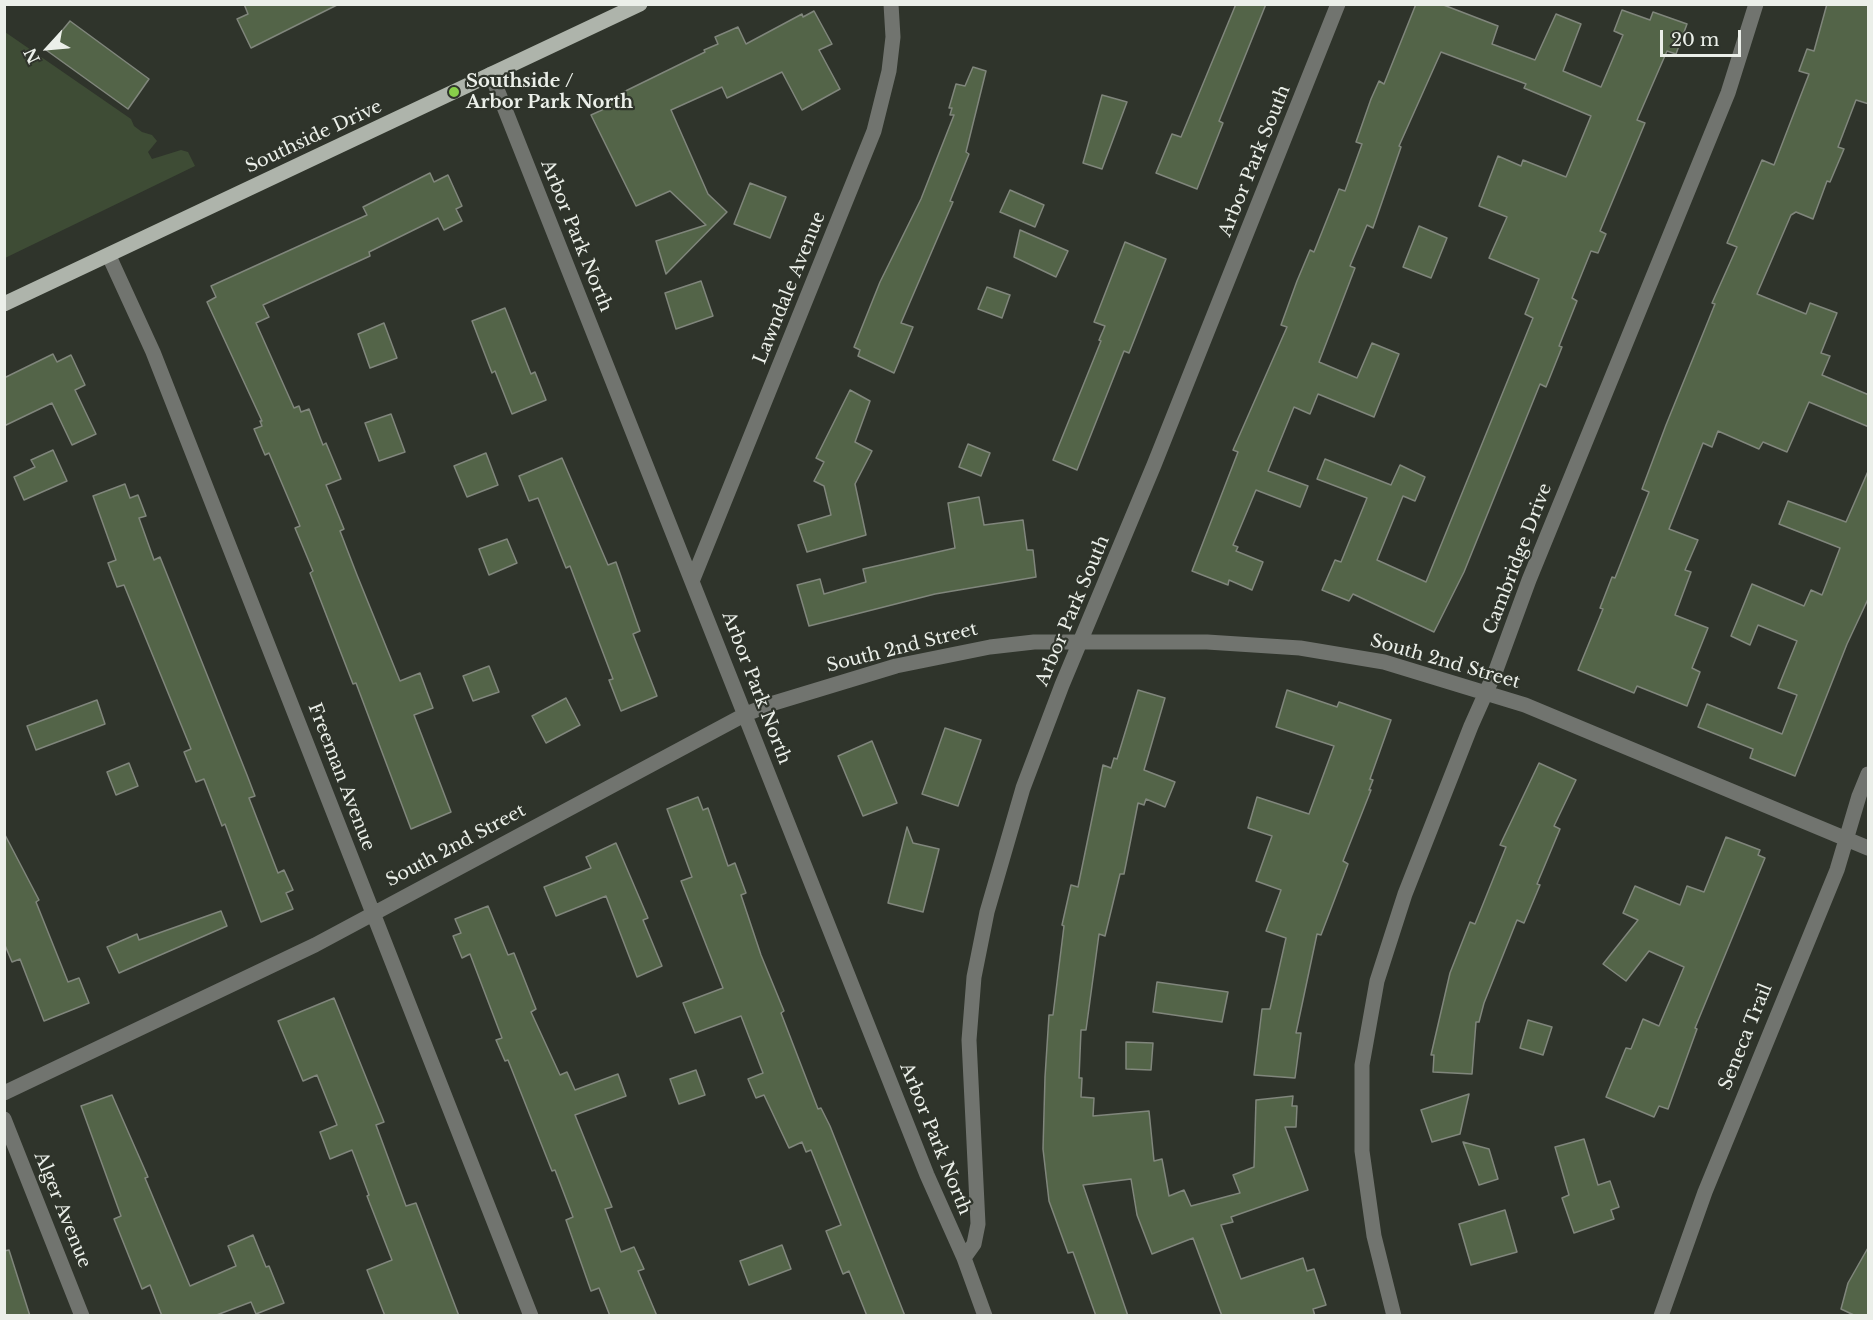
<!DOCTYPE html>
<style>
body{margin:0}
#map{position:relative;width:1873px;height:1320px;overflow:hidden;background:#2f342b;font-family:"Libre Baskerville",serif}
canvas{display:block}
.frame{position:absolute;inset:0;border:6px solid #ebefe9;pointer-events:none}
.north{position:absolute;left:18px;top:18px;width:60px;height:60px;-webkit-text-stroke:4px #2f342b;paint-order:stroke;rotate:244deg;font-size:16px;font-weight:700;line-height:24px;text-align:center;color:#ebefe9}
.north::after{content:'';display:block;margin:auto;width:21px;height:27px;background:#ebefe9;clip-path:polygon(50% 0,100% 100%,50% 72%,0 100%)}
.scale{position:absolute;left:1660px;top:30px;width:81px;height:27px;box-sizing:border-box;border:3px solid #ebefe9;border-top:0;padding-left:8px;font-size:18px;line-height:21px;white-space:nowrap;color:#ebefe9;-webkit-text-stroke:4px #2f342b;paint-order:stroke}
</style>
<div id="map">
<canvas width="1873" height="1320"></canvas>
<div class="frame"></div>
<div class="north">N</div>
<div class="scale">20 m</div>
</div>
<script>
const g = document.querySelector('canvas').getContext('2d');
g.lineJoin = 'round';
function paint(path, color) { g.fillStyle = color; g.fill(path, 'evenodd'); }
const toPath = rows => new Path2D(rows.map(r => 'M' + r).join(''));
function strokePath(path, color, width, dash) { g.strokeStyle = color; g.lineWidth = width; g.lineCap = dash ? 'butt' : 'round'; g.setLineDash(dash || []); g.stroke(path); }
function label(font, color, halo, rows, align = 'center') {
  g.font = font + ' "Libre Baskerville",serif'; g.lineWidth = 4.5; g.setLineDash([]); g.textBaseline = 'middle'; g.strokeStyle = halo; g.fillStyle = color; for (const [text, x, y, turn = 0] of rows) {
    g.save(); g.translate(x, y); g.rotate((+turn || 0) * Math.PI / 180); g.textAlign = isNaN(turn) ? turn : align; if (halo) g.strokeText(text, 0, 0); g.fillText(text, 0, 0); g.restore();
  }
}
paint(toPath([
 [5,32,131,119,134,126,142,132,152,135,157,141,148,152,152,159,181,150,188,152,195,166,5,258]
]), '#3e4c35');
const building = toPath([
 [244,4,339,4,251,48,237,19,248,14,244,4],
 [1236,4,1266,4,1219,121,1223,123,1197,189,1156,173,1172,134,1181,137,1236,4],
 [1416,4,1441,4,1498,26,1492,44,1535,60,1556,14,1581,24,1563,71,1601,87,1623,35,1614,31,1622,10,1650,20,1653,12,1687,24,1676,54,1667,51,1637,120,1645,123,1600,231,1606,234,1598,253,1591,251,1572,298,1577,301,1559,346,1562,347,1546,387,1540,384,1464,572,1434,632,1353,594,1349,601,1322,590,1335,560,1341,562,1367,498,1317,479,1325,459,1391,485,1400,465,1425,477,1415,501,1403,496,1377,560,1426,582,1533,318,1525,314,1539,279,1489,258,1507,217,1479,206,1498,156,1521,166,1523,160,1566,177,1591,116,1524,88,1526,84,1441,52,1399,146,1401,147,1373,228,1367,225,1350,266,1355,268,1319,362,1357,378,1372,343,1399,354,1374,417,1318,394,1310,414,1294,407,1268,471,1308,486,1300,507,1256,490,1233,545,1238,547,1236,551,1263,562,1252,590,1229,580,1228,585,1192,571,1238,452,1233,450,1287,327,1281,325,1297,281,1310,250,1314,252,1339,189,1345,191,1362,144,1356,142,1371,99,1379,81,1384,84,1416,4],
 [1827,4,1869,4,1869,104,1856,100,1838,147,1844,149,1830,182,1827,181,1813,219,1796,212,1791,215,1757,294,1806,314,1810,303,1837,313,1821,353,1830,356,1822,375,1869,395,1869,427,1809,402,1787,452,1763,442,1759,449,1718,431,1712,447,1703,443,1669,529,1698,540,1685,570,1691,572,1675,615,1708,628,1692,668,1700,672,1687,706,1637,686,1634,693,1578,670,1603,609,1600,608,1612,577,1615,578,1649,492,1642,489,1666,425,1715,304,1712,303,1737,247,1727,243,1762,160,1774,165,1809,74,1799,71,1807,49,1814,51,1827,4],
 [814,11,832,44,819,50,840,89,802,110,782,72,727,98,722,87,671,110,708,194,727,212,666,274,656,241,706,225,670,191,636,206,591,115,602,110,599,104,705,52,704,50,718,44,715,37,738,27,746,44,802,14,803,17,814,11],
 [70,21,149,79,128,109,46,50,70,21],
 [973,67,986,71,966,152,969,154,950,201,953,202,901,323,913,327,894,373,858,356,860,350,854,347,880,282,921,199,954,115,950,115,952,108,949,108,956,84,965,86,973,67],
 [1102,95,1127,102,1102,169,1083,163,1102,95],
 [430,173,434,182,448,175,462,206,456,209,462,221,444,230,438,218,369,252,370,256,263,305,269,317,256,323,294,408,299,406,301,412,309,409,323,445,326,443,341,479,326,485,344,529,340,531,357,575,400,681,420,673,433,708,414,715,451,812,411,829,356,683,353,684,310,573,313,571,295,528,300,526,269,453,265,455,254,429,262,426,260,421,262,421,207,302,216,297,211,286,367,215,363,207,430,173],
 [750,183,786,197,770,238,734,224,750,183],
 [1010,190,1044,205,1035,227,1000,212,1010,190],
 [1419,226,1447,238,1431,278,1403,267,1419,226],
 [1020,230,1068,251,1056,277,1014,257,1020,230],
 [1125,242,1166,259,1129,353,1124,351,1077,470,1053,460,1101,341,1099,340,1105,326,1094,322,1125,242],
 [701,281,713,316,676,329,665,293,701,281],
 [987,287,1010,295,1002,318,978,309,987,287],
 [505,308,531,374,535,372,546,400,512,414,495,371,492,373,472,321,505,308],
 [384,323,397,358,370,368,358,334,384,323],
 [53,354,57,362,71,355,85,385,75,390,96,434,72,445,52,403,4,426,4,378,53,354],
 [850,390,870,401,855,442,872,451,855,484,866,535,807,552,798,525,831,515,824,486,814,481,824,462,816,458,850,390],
 [391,414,405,452,379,461,365,423,391,414],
 [968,444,990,453,981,476,959,467,968,444],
 [53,450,67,481,24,500,14,477,35,467,31,460,53,450],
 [486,453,498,485,467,497,454,466,486,453],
 [562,458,608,565,616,562,640,631,633,634,657,696,621,711,609,680,613,679,570,566,566,568,538,498,529,501,519,476,562,458],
 [1869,469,1869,597,1847,644,1795,776,1750,758,1753,749,1698,727,1707,704,1782,734,1797,695,1778,688,1797,641,1758,625,1750,645,1731,636,1752,584,1804,606,1811,590,1822,595,1840,548,1779,524,1788,501,1846,522,1869,469],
 [125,484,130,498,138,495,146,516,139,518,154,560,160,557,247,775,255,796,249,798,278,873,284,870,293,890,286,893,293,909,261,922,225,824,222,826,204,779,196,782,184,752,191,749,124,585,117,587,108,563,116,560,93,496,125,484],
 [979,497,984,525,1023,520,1027,550,1033,550,1036,577,935,594,809,626,797,585,820,579,824,594,866,582,863,569,955,548,948,503,979,497],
 [507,539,517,563,489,575,479,549,507,539],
 [489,666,499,692,473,701,463,676,489,666],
 [1138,690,1165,698,1144,770,1175,782,1165,807,1146,799,1144,805,1138,803,1124,874,1120,874,1105,936,1099,934,1086,1030,1081,1030,1079,1078,1082,1078,1081,1097,1094,1098,1093,1116,1149,1111,1154,1161,1162,1159,1169,1196,1184,1190,1191,1206,1240,1193,1233,1175,1254,1167,1256,1100,1293,1096,1292,1106,1297,1106,1296,1127,1285,1127,1308,1190,1231,1217,1233,1222,1221,1225,1241,1279,1303,1258,1307,1271,1314,1269,1326,1305,1313,1309,1315,1316,1222,1316,1193,1238,1152,1254,1137,1215,1131,1179,1083,1185,1128,1316,1096,1316,1073,1252,1068,1253,1049,1201,1043,1149,1045,1077,1049,1015,1053,1015,1064,926,1062,925,1071,885,1078,887,1103,765,1111,768,1114,758,1117,759,1138,690],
 [1287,690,1337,707,1339,702,1391,720,1370,779,1373,780,1369,790,1371,790,1343,861,1348,864,1321,935,1317,934,1296,1033,1301,1033,1295,1078,1254,1075,1262,1009,1270,1009,1286,938,1266,931,1281,890,1256,881,1272,836,1248,828,1257,797,1309,814,1334,746,1276,727,1287,690],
 [566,698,580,725,546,743,532,716,566,698],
 [97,700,105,724,36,750,27,726,97,700],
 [945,728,981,740,958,806,922,794,945,728],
 [872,741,897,803,863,816,838,756,872,741],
 [129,763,138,786,116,795,107,772,129,763],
 [1539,763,1576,780,1554,826,1560,829,1537,884,1540,885,1524,923,1517,920,1484,1003,1479,1022,1476,1022,1472,1074,1433,1072,1434,1055,1431,1055,1450,973,1470,922,1475,924,1506,847,1500,845,1539,763],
 [698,797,703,810,708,808,728,866,735,863,746,893,741,895,761,955,784,1011,781,1013,818,1109,821,1108,830,1126,905,1316,867,1316,849,1271,843,1274,826,1231,841,1225,811,1150,806,1152,802,1142,789,1148,764,1095,756,1098,748,1079,763,1073,741,1016,695,1033,683,1003,723,988,681,881,692,877,667,809,698,797],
 [907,827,913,843,939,849,923,912,888,903,907,827],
 [4,833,39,900,36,902,68,982,79,978,89,1003,44,1021,20,959,12,962,4,943,4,833],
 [1726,837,1760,850,1758,855,1765,858,1695,1028,1697,1029,1668,1109,1659,1106,1654,1117,1606,1097,1626,1048,1631,1049,1643,1019,1659,1026,1684,967,1649,951,1626,981,1603,964,1638,920,1623,913,1635,886,1680,905,1687,886,1704,892,1726,837],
 [616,843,648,918,643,920,662,966,637,977,606,896,556,916,544,887,591,868,586,857,616,843],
 [488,906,508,955,514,953,536,1009,531,1012,560,1075,567,1072,575,1090,618,1074,626,1096,575,1115,612,1207,605,1209,621,1252,634,1247,644,1269,638,1271,657,1316,610,1316,599,1288,591,1291,566,1220,573,1217,555,1170,552,1171,508,1060,505,1061,496,1040,502,1038,470,954,462,958,453,936,461,933,455,919,488,906],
 [221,911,227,926,119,973,107,947,137,934,139,940,221,911],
 [1157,982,1228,992,1222,1022,1153,1012,1157,982],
 [334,998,384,1122,376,1125,406,1206,416,1203,459,1316,385,1316,367,1270,392,1260,367,1196,369,1195,352,1150,330,1159,320,1132,337,1125,317,1075,303,1081,278,1021,334,998],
 [1528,1020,1552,1027,1543,1055,1520,1048,1528,1020],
 [1126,1042,1153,1043,1151,1070,1126,1069,1126,1042],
 [696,1070,705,1095,679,1104,670,1079,696,1070],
 [1469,1094,1460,1134,1432,1142,1421,1110,1469,1094],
 [112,1095,148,1177,145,1178,190,1286,236,1266,228,1246,253,1235,266,1267,269,1266,284,1303,256,1314,251,1302,214,1316,162,1316,150,1285,142,1289,114,1219,121,1216,81,1106,112,1095],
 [1584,1139,1598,1185,1610,1181,1619,1207,1611,1210,1614,1219,1574,1233,1562,1198,1569,1195,1555,1147,1584,1139],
 [1463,1142,1489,1149,1498,1179,1479,1185,1463,1142],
 [1505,1210,1517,1252,1471,1265,1459,1224,1505,1210],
 [782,1245,791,1269,749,1285,740,1261,782,1245],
 [1869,1246,1869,1316,1856,1316,1841,1309,1848,1283,1869,1246],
 [9,1250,30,1316,4,1316,4,1251,9,1250]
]);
paint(building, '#536448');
strokePath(building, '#80867c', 1.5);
strokePath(toPath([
 [491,74,927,1175,964,1258,985,1316],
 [109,256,153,352,531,1316],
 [693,579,874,131,889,71,893,37,891,4],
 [4,1093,315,945,746,714,774,703,896,666,990,647,1034,642,1207,642,1300,648,1384,662,1525,705,1868,848],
 [4,1119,82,1316],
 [964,1258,974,1244,978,1224,969,1040,974,977,987,912,1023,788,1062,685,1154,465,1338,4],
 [1394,1316,1374,1236,1362,1151,1362,1065,1377,981,1405,894,1471,726,1496,670,1529,580,1728,93,1756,4],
 [1661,1316,1705,1192,1837,870,1859,796,1868,774]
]), '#71746f', 15);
strokePath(toPath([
 [4,304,640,4]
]), '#aeb4ab', 15);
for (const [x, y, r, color] of [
 [454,92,6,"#88cf4a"]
]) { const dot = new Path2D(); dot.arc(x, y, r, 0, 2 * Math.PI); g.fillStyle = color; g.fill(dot); strokePath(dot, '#2f342b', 2); }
label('bold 18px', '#ebefe9', '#2f342b', [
 ["Southside /",466,82],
 ["Arbor Park North",466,103]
], 'left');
label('18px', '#ebefe9', '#2f342b', [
 ["Southside Drive",314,137,-25],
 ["Arbor Park South",1255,161,-68],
 ["Arbor Park North",576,236,68],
 ["Lawndale Avenue",790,288,-68],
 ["Cambridge Drive",1518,559,-69],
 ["Arbor Park South",1073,611,-67],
 ["South 2nd Street",902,648,-14],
 ["South 2nd Street",1445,662,16],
 ["Arbor Park North",756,688,69],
 ["Freeman Avenue",341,777,69],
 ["South 2nd Street",456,846,-28],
 ["Seneca Trail",1746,1037,-68],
 ["Arbor Park North",935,1139,68],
 ["Alger Avenue",62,1210,68]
]);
</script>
